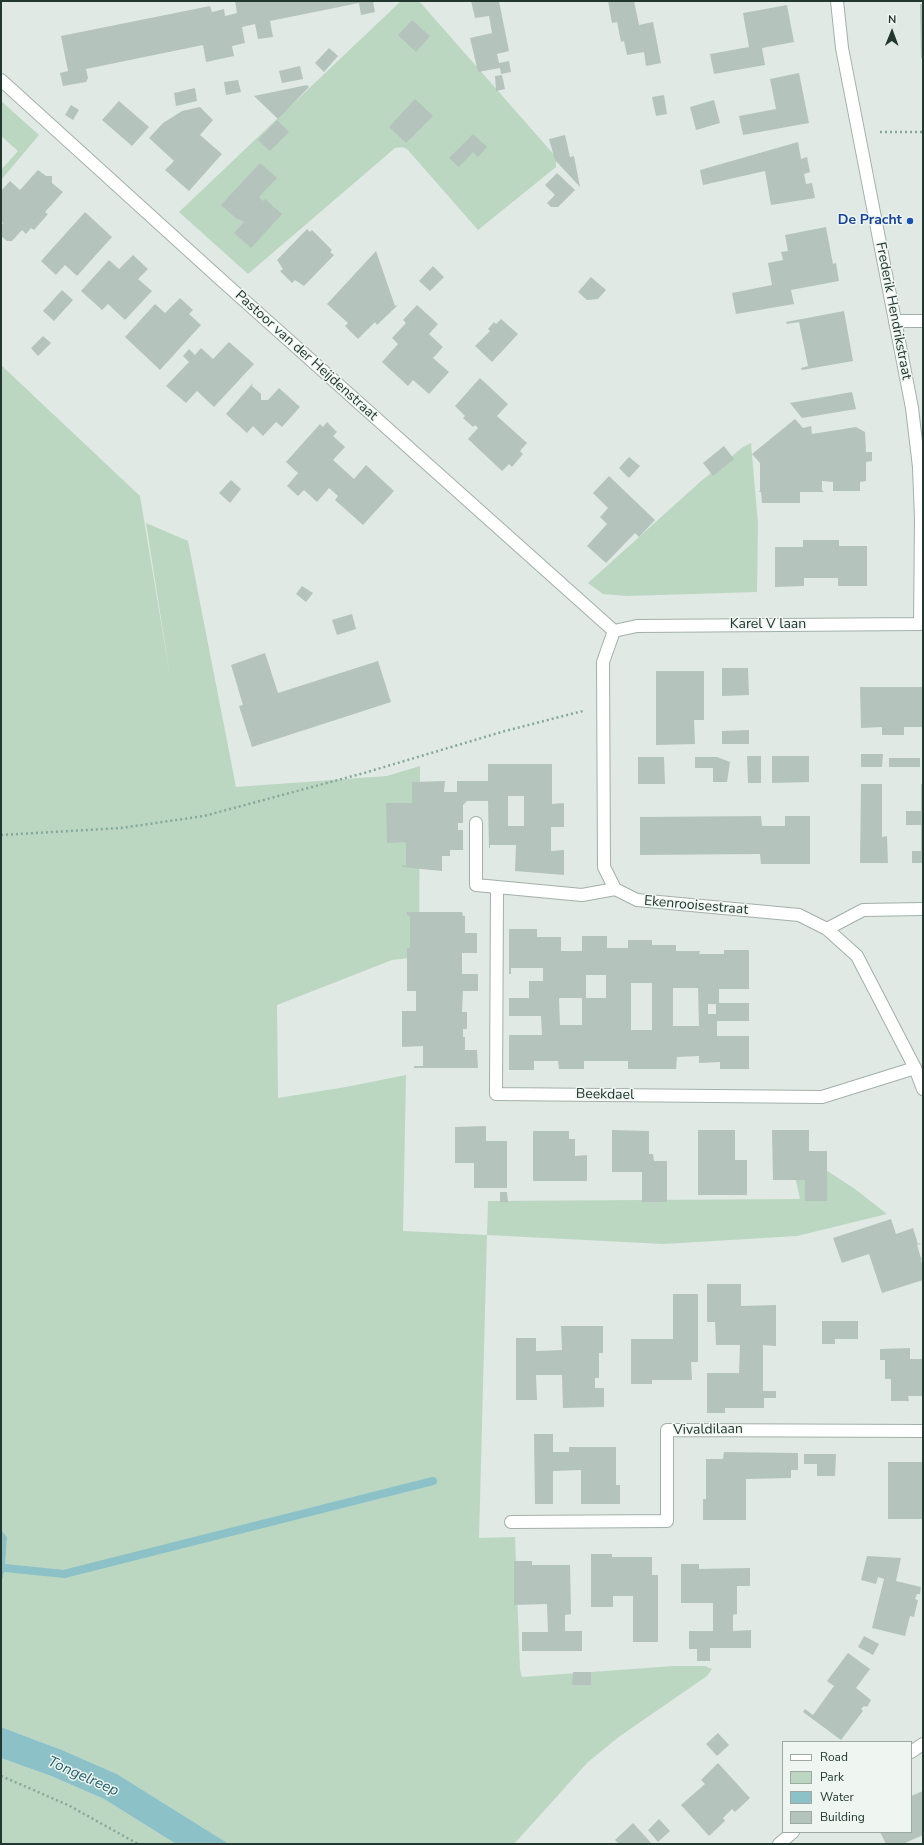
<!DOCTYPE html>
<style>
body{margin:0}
#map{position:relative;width:924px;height:1845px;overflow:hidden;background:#e0e9e4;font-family:"Nunito Sans",sans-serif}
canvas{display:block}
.frame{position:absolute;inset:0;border:2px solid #223730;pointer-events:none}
.legend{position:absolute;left:782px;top:1741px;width:130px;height:92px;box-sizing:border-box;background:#eff6f2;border:1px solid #9daaa4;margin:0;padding:5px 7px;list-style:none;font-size:12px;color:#223730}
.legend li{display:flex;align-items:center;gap:8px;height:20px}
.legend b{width:20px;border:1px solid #9daaa4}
.north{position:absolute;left:872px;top:12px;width:40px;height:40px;-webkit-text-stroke:3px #eff6f2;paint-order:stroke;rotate:1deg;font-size:11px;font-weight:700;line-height:16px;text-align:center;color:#223730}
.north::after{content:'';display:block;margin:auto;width:14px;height:18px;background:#223730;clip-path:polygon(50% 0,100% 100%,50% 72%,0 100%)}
</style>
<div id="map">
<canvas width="924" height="1845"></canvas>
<div class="frame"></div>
<ul class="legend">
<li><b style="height:5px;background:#fff"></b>Road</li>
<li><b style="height:11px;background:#bbd7c1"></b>Park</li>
<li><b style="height:11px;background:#8dc1c8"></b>Water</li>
<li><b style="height:11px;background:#b5c3bd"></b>Building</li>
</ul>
<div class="north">N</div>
</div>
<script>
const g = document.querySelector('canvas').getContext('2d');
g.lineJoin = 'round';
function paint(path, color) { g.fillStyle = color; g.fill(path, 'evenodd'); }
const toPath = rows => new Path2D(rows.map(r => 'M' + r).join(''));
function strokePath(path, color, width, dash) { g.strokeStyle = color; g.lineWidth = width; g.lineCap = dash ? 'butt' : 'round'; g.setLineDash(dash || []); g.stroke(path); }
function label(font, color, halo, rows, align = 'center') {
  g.font = font + ' "Nunito Sans",sans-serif'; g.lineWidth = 3; g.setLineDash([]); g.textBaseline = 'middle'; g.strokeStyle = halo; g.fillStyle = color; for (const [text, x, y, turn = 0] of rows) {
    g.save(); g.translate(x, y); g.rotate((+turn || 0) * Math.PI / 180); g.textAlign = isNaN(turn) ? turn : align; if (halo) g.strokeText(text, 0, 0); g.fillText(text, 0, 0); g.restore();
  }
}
paint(toPath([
 [401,1,419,1,556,157,556,167,478,230,407,149,402,147,395,148,248,274,179,212],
 [1,101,39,135,1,180,1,170,18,151,1,136],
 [1,365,140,496,171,682,146,523,188,541,236,787,387,776,420,766,419,957,392,960,277,1005,278,1098,346,1087,406,1075,403,1231,487,1235,488,1201,800,1199,793,1167,826,1170,855,1189,887,1214,797,1236,664,1244,487,1235,479,1538,515,1537,520,1670,522,1677,674,1666,705,1666,712,1669,707,1676,620,1736,588,1762,514,1844,229,1844,117,1774,62,1750,1,1727,1,1585,5,1568,7,1537,1,1530],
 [751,443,758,524,757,592,627,596,603,594,588,583,700,482,743,447],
 [1,1758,51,1776,104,1799,176,1844,1,1844]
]), '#bbd7c1');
paint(toPath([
 [1,1530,7,1537,5,1568,1,1585],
 [1,1727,62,1750,117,1774,229,1844,176,1844,104,1799,51,1776,1,1758]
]), '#8dc1c8');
strokePath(toPath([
 [5,1568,64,1574,433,1481]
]), '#8dc1c8', 8);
paint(toPath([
 [235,1,373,1,375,12,361,15,359,3,270,21,273,37,258,39,255,24,242,27,245,43,232,46,234,56,206,62,203,45,86,69,88,78,86,82,63,86,60,73,68,71,61,36,210,6,212,12,224,9,225,16,237,13],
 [471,1,499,1,509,51,497,54,499,63,509,61,511,72,501,74,500,68,478,72,470,38,492,33,489,16,475,18],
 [608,1,634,1,639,25,653,22,661,63,646,66,644,52,627,55,624,41,621,42,617,22,612,23],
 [920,4,923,4,923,58,921,58],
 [787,5,794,42,762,48,765,65,714,74,710,54,749,47,743,13],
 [412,20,430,36,416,52,398,35],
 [329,48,338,56,324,72,315,63],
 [300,66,303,79,282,83,279,71],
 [799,73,809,123,743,135,739,116,776,109,770,79],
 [502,75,505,89,496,91,495,76],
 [238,80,241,92,226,95,224,82],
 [307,85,309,87,278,119,254,96],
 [195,88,197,101,176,106,174,93],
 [664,95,667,114,656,116,652,97],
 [415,99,433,116,406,143,389,127],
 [714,100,720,123,696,130,690,107],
 [119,101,149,127,132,146,102,120],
 [71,105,79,110,73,120,65,115],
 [200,107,213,120,200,135,222,154,189,191,165,170,174,161,149,138,163,123,182,111],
 [277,120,289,132,270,151,258,140],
 [473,134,487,147,478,157,473,152,459,167,449,158],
 [565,135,570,157,574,156,580,187,555,160,549,139],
 [798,142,801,159,807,157,810,172,804,174,806,184,812,183,815,198,771,205,765,171,703,185,700,170],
 [260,163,277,178,259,197,263,201,265,199,282,214,251,248,234,233,244,222,239,219,238,220,221,205],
 [38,170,46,176,52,176,52,183,63,192,45,212,48,214,34,230,31,228,26,234,22,230,12,241,7,241,1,236,1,226,3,223,1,221,1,191,10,181,20,190],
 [557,173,575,190,558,207,551,207,547,203,555,195,545,185],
 [85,212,112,237,77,276,65,265,56,275,41,261],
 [826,227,833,264,836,263,839,281,791,290,794,304,736,314,732,293,772,285,768,263,783,260,781,252,788,251,785,235],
 [307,229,310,232,312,230,332,250,330,252,334,255,304,286,295,280,292,283,280,271,283,269,277,260],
 [376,251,395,306,398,305,377,325,375,322,358,339,345,326,348,323,327,304],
 [133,255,148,269,138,279,152,291,125,320,108,304,102,310,81,291,109,260,119,269],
 [433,266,444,277,430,291,419,281],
 [591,277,606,290,598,299,587,300,578,292],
 [62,290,73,300,54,321,43,311],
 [180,298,193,310,189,314,201,325,160,370,125,337,155,304,165,313],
 [417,305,438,324,429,334,443,347,433,358,449,372,429,394,413,380,408,386,382,362,398,344,392,338,406,323,403,320],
 [844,311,853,361,802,370,801,368,808,366,799,322,787,324,786,322],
 [501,319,518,334,492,362,475,346,490,331,488,329,494,322,496,324],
 [43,336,51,343,38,356,31,348],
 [229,342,254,364,214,407,197,391,186,403,166,386,189,362,183,356,189,349,195,355,201,348,213,359],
 [480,378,508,404,497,416,527,443,520,451,523,454,512,467,509,464,502,471,468,439,478,428,475,425,473,427,463,418,465,416,455,406],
 [253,383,252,386,261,394,261,400,268,400,279,388,300,407,282,427,276,422,263,436,253,426,247,433,226,414],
 [852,392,856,409,802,418,790,403],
 [795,419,803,428,811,426,812,434,856,427,865,432,866,452,872,452,872,461,866,462,866,481,860,482,860,491,833,491,833,482,822,481,822,490,824,492,800,492,800,503,762,503,761,492,758,492,760,491,760,463,752,454],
 [327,422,337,432,333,436,345,447,333,460,354,479,366,465,394,491,363,525,335,500,338,496,329,488,317,502,304,490,298,496,287,486,298,473,286,462,320,424,323,427],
 [724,446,734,459,713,476,703,463],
 [629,457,640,466,629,478,619,468],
 [609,476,655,520,639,537,635,533,606,563,587,546,607,524,600,517,608,508,593,493],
 [231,480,241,489,230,503,219,493],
 [803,540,839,540,839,546,867,546,867,586,838,586,838,578,804,578,804,586,775,587,775,547,803,547],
 [302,586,313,593,306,602,296,594],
 [352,614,356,629,337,635,332,620],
 [265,653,278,693,378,661,391,702,252,747,239,706,243,705,231,665],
 [722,668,748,668,749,695,722,696],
 [656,671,704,671,704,720,694,720,695,744,656,745],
 [860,687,923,687,923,727,904,727,904,735,882,735,882,727,861,728],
 [749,730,749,744,722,744,722,731],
 [861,754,883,754,882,767,861,767],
 [747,756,761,756,761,783,748,783],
 [772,756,809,756,809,782,772,783],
 [638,757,664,757,665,784,638,784],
 [695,757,717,757,730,762,727,782,713,782,713,768,695,768],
 [889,758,920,758,920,767,889,767],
 [488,764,552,764,552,804,564,803,564,827,551,827,551,851,564,850,564,875,515,871,516,845,490,845,490,848,489,848,488,801,467,801,463,805,463,823,458,823,458,830,463,830,463,850,450,850,450,856,442,856,442,871,402,867,402,865,406,866,406,842,387,843,386,803,412,803,412,782,445,781,444,792,457,792,457,781,488,781],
 [508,796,524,796,524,826,508,826],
 [861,784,882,784,882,837,887,836,888,863,860,863],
 [921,784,923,784,923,863,912,863,912,851,921,851,921,825,906,825,906,811,921,811],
 [761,816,762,826,785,826,785,816,810,816,810,864,761,864,760,854,640,855,640,817],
 [407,912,462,912,463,916,465,916,465,933,477,933,477,953,462,953,462,974,478,974,478,991,463,991,462,1012,467,1012,467,1029,463,1029,463,1037,465,1037,465,1050,477,1050,478,1068,414,1068,414,1066,423,1066,423,1046,402,1047,402,1011,416,1011,416,991,407,991,407,948,410,948,410,916,407,915],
 [509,929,537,929,537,937,561,937,561,951,582,951,582,936,607,936,607,948,628,948,628,940,652,940,652,945,676,945,676,951,700,951,699,954,724,954,724,950,749,950,749,989,719,989,719,1003,749,1003,749,1021,717,1021,717,1036,749,1036,749,1069,720,1069,720,1062,699,1063,699,1056,677,1057,676,1069,628,1069,628,1061,584,1061,584,1069,559,1069,558,1061,534,1061,534,1070,509,1070,509,1035,542,1035,541,1016,509,1016,509,998,529,998,529,981,543,981,543,968,511,968,511,974,509,974],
 [586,975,606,975,606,998,586,998],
 [631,983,652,983,652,1030,631,1030],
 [673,988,698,988,699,1026,673,1026],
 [559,998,582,998,582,1025,560,1025],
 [708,1004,716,1004,716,1014,708,1014],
 [486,1126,486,1141,507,1141,507,1188,474,1188,474,1163,455,1163,455,1127],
 [612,1130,649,1131,649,1154,653,1154,654,1161,667,1161,667,1202,642,1202,642,1172,612,1172],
 [698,1130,735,1130,735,1160,747,1160,747,1195,698,1195],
 [772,1130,809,1130,809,1151,827,1151,827,1201,805,1201,805,1180,773,1180],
 [533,1131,569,1131,569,1139,575,1139,575,1156,587,1155,587,1181,533,1181],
 [500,1192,507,1192,508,1202,500,1202],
 [891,1219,896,1234,913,1228,918,1244,920,1243,921,1244,917,1245,921,1258,923,1257,921,1260,923,1266,923,1280,882,1293,869,1254,842,1263,833,1238],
 [707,1284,741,1284,741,1306,776,1305,776,1346,763,1345,763,1391,776,1391,776,1398,764,1398,764,1408,725,1408,725,1413,707,1413,707,1373,739,1373,740,1345,716,1345,715,1322,707,1322],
 [673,1294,698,1294,698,1362,691,1362,692,1380,652,1380,652,1384,631,1384,631,1339,673,1339],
 [822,1321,858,1321,858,1339,835,1339,835,1344,822,1344],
 [561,1326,603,1326,603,1353,599,1353,599,1378,595,1378,595,1388,604,1388,604,1407,563,1408,562,1375,536,1375,537,1400,516,1400,516,1338,536,1338,536,1351,562,1350],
 [910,1348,910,1359,923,1359,923,1396,908,1396,909,1401,891,1401,891,1379,885,1379,885,1360,880,1360,880,1349],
 [534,1434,553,1434,553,1452,569,1452,569,1447,616,1447,616,1485,620,1485,620,1504,581,1504,581,1470,553,1471,553,1504,535,1504],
 [724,1452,798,1453,798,1470,791,1470,791,1478,746,1479,746,1520,703,1520,703,1499,706,1499,706,1459,723,1459],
 [804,1454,836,1454,835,1476,817,1476,817,1464,804,1464],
 [888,1462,923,1462,923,1519,888,1519],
 [591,1554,612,1554,612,1557,652,1557,652,1575,658,1575,658,1642,633,1642,633,1596,613,1596,613,1607,591,1607],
 [867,1556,901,1558,896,1581,921,1587,920,1594,917,1594,915,1599,918,1600,914,1617,910,1616,905,1636,872,1628,884,1579,878,1577,876,1584,861,1580],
 [514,1561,532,1561,532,1565,570,1565,571,1614,565,1615,565,1631,582,1631,582,1651,522,1651,522,1632,548,1632,547,1604,514,1605],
 [681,1564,699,1564,699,1569,750,1568,750,1586,737,1586,737,1614,733,1615,733,1631,751,1630,751,1648,710,1648,710,1661,697,1661,697,1649,689,1649,689,1631,713,1631,713,1603,681,1603],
 [864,1636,879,1644,873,1655,858,1647],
 [848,1653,870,1669,856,1688,871,1700,867,1707,864,1706,861,1709,863,1711,841,1740,803,1712,805,1709,813,1715,834,1686,827,1681],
 [573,1672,591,1672,591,1685,572,1685],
 [718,1733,729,1745,717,1756,706,1744],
 [718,1763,750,1798,735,1812,732,1809,723,1818,725,1821,709,1836,681,1805,705,1784,701,1780],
 [923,1791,923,1835,903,1844,886,1844,880,1832,911,1832,911,1796],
 [659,1819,670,1831,658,1842,648,1830],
 [633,1823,652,1844,619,1844,615,1840]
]), '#b5c3bd');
const minor = toPath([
 [1,80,218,277,614,631],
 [895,321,923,321],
 [476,823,476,885,582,895,615,889],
 [497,888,496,1094,822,1097,915,1068],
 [827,929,863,910,923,909],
 [511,1522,667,1521,667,1430,923,1431]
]);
const tertiary = toPath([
 [837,1,842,48,912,408,919,467,921,519,920,624,637,626,614,631,603,662,604,867,615,889,637,900,799,915,827,929,857,956,915,1068,923,1089],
 [911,1752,923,1744],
 [779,1844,793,1832]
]);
strokePath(minor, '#a3b0aa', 14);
strokePath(tertiary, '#a3b0aa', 14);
strokePath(toPath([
 [880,132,923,132],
 [1,835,121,828,204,816,364,773,505,731,583,711],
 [1,1776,68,1805,138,1844]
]), '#84a89c', 2.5, [2, 3]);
strokePath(minor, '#fff', 12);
strokePath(tertiary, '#fff', 12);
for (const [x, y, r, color] of [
 [910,221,4,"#1a4fb4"]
]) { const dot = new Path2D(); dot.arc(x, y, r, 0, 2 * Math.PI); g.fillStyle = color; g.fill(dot); strokePath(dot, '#eff6f2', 1.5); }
label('bold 14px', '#164399', '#eff6f2', [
 ["De Pracht",902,221]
], 'right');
label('14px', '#223730', '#eff6f2', [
 ["Frederik Hendrikstraat",893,311,79],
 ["Pastoor van der Heijdenstraat",306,356,42],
 ["Karel V laan",768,625],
 ["Ekenrooisestraat",696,906,5],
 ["Beekdael",605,1095,1],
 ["Vivaldilaan",708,1430,-1]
]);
label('italic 15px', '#24616b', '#eff6f2', [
 ["Tongelreep",83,1777,24]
]);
</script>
